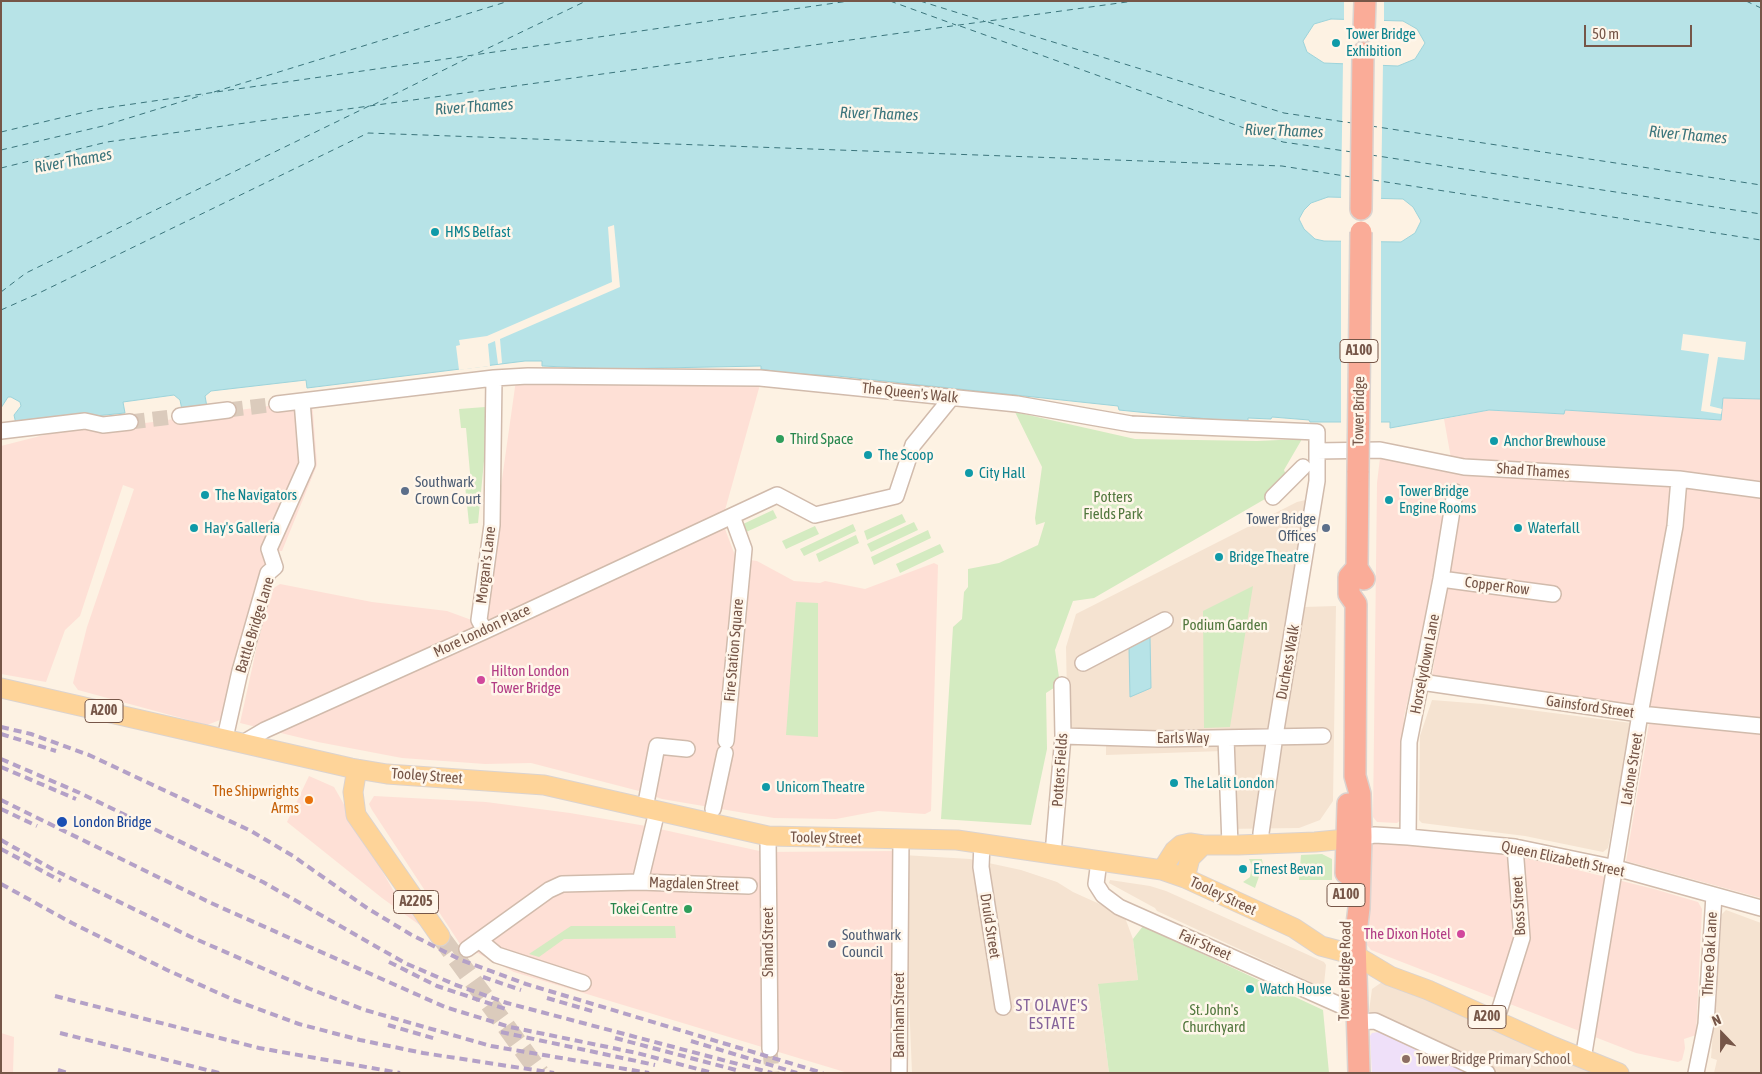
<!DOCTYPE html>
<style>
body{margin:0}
#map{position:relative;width:1762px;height:1074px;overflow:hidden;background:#fdf2e3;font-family:"Asap Condensed",sans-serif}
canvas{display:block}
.frame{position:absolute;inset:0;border:2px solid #765648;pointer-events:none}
.north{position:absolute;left:1697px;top:1009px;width:50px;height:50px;-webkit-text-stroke:4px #fff6ea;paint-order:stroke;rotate:338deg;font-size:14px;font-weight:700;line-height:20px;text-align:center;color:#765648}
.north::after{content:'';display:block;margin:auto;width:18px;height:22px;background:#765648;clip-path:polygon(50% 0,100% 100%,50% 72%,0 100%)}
.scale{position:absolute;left:1584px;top:25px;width:108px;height:22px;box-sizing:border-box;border:2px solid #765648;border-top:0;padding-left:6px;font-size:15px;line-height:18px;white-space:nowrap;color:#765648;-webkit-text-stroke:4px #fff6ea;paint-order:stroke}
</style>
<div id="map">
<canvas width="1762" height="1074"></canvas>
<div class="frame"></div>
<div class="north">N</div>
<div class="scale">50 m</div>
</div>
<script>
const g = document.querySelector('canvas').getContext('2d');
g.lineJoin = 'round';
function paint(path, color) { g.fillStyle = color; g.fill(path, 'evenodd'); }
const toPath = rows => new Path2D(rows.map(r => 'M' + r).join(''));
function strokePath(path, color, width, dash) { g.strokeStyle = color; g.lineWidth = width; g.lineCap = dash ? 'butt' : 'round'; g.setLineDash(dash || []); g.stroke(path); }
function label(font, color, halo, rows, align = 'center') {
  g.font = font + ' "Asap Condensed",sans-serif'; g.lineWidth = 5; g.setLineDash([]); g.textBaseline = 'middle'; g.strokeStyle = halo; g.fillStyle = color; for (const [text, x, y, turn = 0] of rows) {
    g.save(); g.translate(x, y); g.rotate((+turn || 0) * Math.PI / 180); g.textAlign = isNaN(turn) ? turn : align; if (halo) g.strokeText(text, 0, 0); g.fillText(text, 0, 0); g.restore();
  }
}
paint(toPath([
 [1323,496,1304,607,1336,606,1333,801,1320,820,1299,828,1221,829,1223,751,1106,755,1106,743,1068,744,1066,647,1076,614,1297,502],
 [1432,700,1483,704,1631,723,1608,848,1603,852,1525,836,1422,823,1419,820,1420,736],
 [903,855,970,859,1021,870,1057,882,1073,892,1124,915,1133,939,1138,980,1098,985,1109,1073,912,1073],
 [1110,880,1150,886,1166,891,1324,962,1326,965,1324,984,1319,986,1157,911,1155,908,1109,883],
 [1726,910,1761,923,1761,1073,1714,1073,1717,1060,1711,1058,1722,914],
 [1385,980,1605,1073,1497,1073,1374,1016,1369,1011,1372,989]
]), '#f5e3d1');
paint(toPath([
 [516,380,761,381,722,521,736,558,757,561,794,581,820,583,825,581,865,589,934,563,938,565,931,811,925,814,878,811,836,819,774,818,662,799,639,791,531,763,485,764,402,758,318,742,240,723,269,591,280,584,372,602,447,611,477,622,482,621],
 [1723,398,1761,399,1761,898,1626,861,1651,712,1431,683,1435,657,1419,648,1404,717,1401,820,1397,823,1377,822,1373,817,1377,483,1380,458,1452,464,1444,419,1489,410,1563,414,1564,410,1721,420],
 [312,400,317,465,282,551,271,551,220,720,207,725,78,690,73,683,87,627,134,489,123,485,80,616,65,630,46,682,1,674,1,446,83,425,109,428],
 [309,776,334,787,393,890,421,926,382,898,287,822],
 [374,796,486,802,570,813,646,826,764,852,895,851,893,1073,848,1073,514,972,460,944,372,810,369,804],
 [1376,841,1505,852,1654,889,1698,902,1702,909,1696,1035,1684,1039,1685,1048,1682,1060,1678,1062,1636,1053,1371,950,1364,941,1367,849],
 [1,1033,14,1037,13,1073,1,1073]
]), '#fee0d6');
paint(toPath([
 [1379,1032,1471,1073,1372,1073,1370,1036,1372,1033]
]), '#efe0f9');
paint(toPath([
 [485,407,487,430,478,523,469,524,465,485,471,484,466,428,461,428,459,409],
 [1015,412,1135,439,1257,441,1302,439,1284,470,1286,475,1265,499,1094,598,1073,601,1055,650,1060,684,1046,693,1047,749,1031,825,941,819,953,627,962,619,964,592,968,587,968,569,999,563,1038,545,1045,522,1036,525,1035,518,1042,467],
 [773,510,777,518,744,533,741,525],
 [902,514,906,522,867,540,864,531],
 [914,522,918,530,871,552,867,544],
 [853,524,856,531,804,556,800,549],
 [815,526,819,534,786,549,782,541],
 [928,530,931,538,874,565,871,557],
 [856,535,859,543,819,562,816,554],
 [940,544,944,552,900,573,896,564],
 [1253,586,1230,727,1204,728,1203,611],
 [796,602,818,603,818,737,786,735],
 [1322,854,1332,859,1332,880,1299,880,1301,855],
 [1249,859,1262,859,1263,865,1255,888,1243,882,1250,877,1252,866],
 [571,926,675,926,676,938,564,939,539,957,529,954],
 [1143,926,1323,1010,1329,1073,1109,1073,1098,984,1138,980,1133,939]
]), '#d4ebc1');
const water = toPath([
 [1,1,1761,1,1761,399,1723,398,1721,420,1565,410,1564,414,1489,410,1390,428,1390,422,1310,422,1309,420,1272,417,1271,419,1248,418,1248,423,1119,410,1118,406,837,376,784,373,761,369,761,366,611,369,542,366,542,361,525,361,307,388,306,380,211,391,205,396,207,407,182,410,180,400,174,395,123,402,125,413,16,424,14,415,21,406,20,402,11,397,8,397,1,408,1,1],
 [1331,19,1403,21,1417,29,1425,43,1415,59,1398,66,1324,63,1307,52,1303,41,1314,24,1331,19],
 [1328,197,1403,199,1413,207,1421,221,1415,233,1401,242,1324,241,1315,239,1304,229,1299,219,1304,210,1311,203,1328,197],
 [1150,637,1151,688,1130,697,1129,647,1150,637]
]);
paint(water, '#b7e3e7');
strokePath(water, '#9dd3da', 1);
paint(toPath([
 [1344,1,1384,1,1384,22,1344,22],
 [1343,62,1383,63,1381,200,1341,199],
 [614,225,620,287,500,339,502,363,498,364,495,341,488,344,490,366,459,370,456,346,460,345,459,340,487,336,612,282,608,227],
 [1341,239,1381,241,1381,425,1341,424],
 [1683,334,1746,342,1744,360,1718,357,1710,406,1722,409,1721,414,1701,411,1709,354,1681,350]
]), '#fdf2e3');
strokePath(toPath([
 [890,1,956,25],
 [920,1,984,21],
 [1746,1,1761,8],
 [988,22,1284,113,1352,123],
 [960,26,1283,142,1352,152],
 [478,53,586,1],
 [214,92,509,1],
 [373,105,472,56],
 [1371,126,1761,185],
 [1,132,98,109,849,1],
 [1,150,103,126,203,95],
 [1371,155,1761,214],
 [1,168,107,142,1134,1],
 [1373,180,1761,240],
 [1,292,26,273,369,106],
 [1,310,37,294,368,133,1282,166,1351,177]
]), '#3b757c', 1, [6, 5]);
strokePath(toPath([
 [228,410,277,404],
 [130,422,180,416],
 [455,956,467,949],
 [770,1049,772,1073]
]), '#dbcbbc', 15, [15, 8]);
strokePath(toPath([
 [440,936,540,1073]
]), '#dbcbbc', 19, [19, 9]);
const minor = toPath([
 [277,404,494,378,528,376,760,378,1017,404,1131,424,1317,432,1317,451,1380,450,1464,467,1679,479,1761,490],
 [180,416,228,410],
 [1,431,85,421,103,425,130,422],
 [1273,497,1303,467],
 [1441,579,1553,594],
 [485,631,479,620,492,525,494,378],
 [1083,663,1165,620],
 [1421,682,1640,714,1761,726],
 [1063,736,1158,739,1323,736],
 [225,738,240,671,268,573,275,567,269,549,307,464,302,401],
 [1226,738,1230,845],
 [726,741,744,549,732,516],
 [243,743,265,730,485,631,777,495,815,515,896,496,913,445,952,397],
 [645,808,657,746,687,749],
 [713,809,725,753],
 [768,836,770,1049],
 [1361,837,1375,835,1408,837,1515,847,1616,868,1761,908],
 [1408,837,1409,742,1441,579,1455,492],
 [982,843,981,867,1003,1007],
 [1262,844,1261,833,1275,736,1317,481,1317,451],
 [1053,854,1063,736,1062,685],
 [1099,861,1096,884,1103,895,1119,907,1342,1006],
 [640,882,657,811],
 [480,941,497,955,583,983],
 [467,949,549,890,562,884,640,882,749,886],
 [1496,1021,1522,938,1515,847],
 [1357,1022,1375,1021,1487,1073],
 [1583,1059,1640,714,1675,526,1679,479],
 [899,1073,901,838],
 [1696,1073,1706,1024,1714,895]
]);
const major = toPath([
 [1,688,351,768,387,774,544,785,768,836,957,840,1162,870,1185,878,1294,928,1321,946,1355,955,1390,976,1428,990,1552,1046,1619,1073],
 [357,769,353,792,356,815,440,936],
 [1162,870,1174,851,1181,845,1190,843,1203,845,1238,845,1315,842,1346,839],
 [1185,878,1190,858,1203,845]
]);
const highway = toPath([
 [1364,31,1365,1],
 [1361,209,1363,53],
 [1358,471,1357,568,1364,579],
 [1357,568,1349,577,1349,594,1356,604,1355,776,1360,794,1361,837,1359,908,1355,941,1359,1073],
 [1346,873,1348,804]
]);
strokePath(minor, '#d1bbac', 18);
strokePath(major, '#dbd3cf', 21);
strokePath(highway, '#dbd3cf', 24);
strokePath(minor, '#fff', 15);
strokePath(major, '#fed499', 19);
strokePath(highway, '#faac98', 21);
strokePath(toPath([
 [1,727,31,734,89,755,251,831,293,856,367,908,410,934,461,960,526,984,823,1073],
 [1,734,56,751],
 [1,759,80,793,263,882,405,963,456,985,507,1003,772,1073],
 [1,767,76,799],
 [1,800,211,903,445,1007,510,1027,637,1053,713,1073],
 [1,809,37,826],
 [1,840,54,870,191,937,310,989,365,1010,491,1046,649,1073],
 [1,849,61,881],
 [1,884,72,923,167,970,234,1000,299,1024,360,1040,423,1053,554,1073],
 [389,962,437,986,509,1010],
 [483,977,521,990],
 [55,996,259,1048,400,1073],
 [547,998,595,1012],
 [388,1025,436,1039],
 [501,1032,655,1065],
 [60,1033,219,1073],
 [615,1038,736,1070],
 [691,1041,797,1073],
 [58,1070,68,1073]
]), '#b4a1c7', 4, [8, 5]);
const highwayBridge = toPath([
 [1358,471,1361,232]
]);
strokePath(highwayBridge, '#dbd3cf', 24, []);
strokePath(highwayBridge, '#faac98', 21);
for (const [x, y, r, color] of [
 [1336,43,5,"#0f9aa8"],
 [435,232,5,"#0f9aa8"],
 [780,439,5,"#2e9e5b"],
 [1494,441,5,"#0f9aa8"],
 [868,455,5,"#0f9aa8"],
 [969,473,5,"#0f9aa8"],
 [405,491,5,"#5c6f8a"],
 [205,495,5,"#0f9aa8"],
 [1389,500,5,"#0f9aa8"],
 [194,528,5,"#0f9aa8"],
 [1326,528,5,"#5c6f8a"],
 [1518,528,5,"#0f9aa8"],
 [1219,557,5,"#0f9aa8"],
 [481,680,5,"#d1479c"],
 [1174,783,5,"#0f9aa8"],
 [766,787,5,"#0f9aa8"],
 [309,800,5,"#e8710a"],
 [62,822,6,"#1a4fb4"],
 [1243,869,5,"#0f9aa8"],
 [688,909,5,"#2e9e5b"],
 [1461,934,5,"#d1479c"],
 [832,944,5,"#5c6f8a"],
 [1250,989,5,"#0f9aa8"],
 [1406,1059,5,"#8d6e63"]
]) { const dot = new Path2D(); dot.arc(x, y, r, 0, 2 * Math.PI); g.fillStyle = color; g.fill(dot); strokePath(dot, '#fff6ea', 2); }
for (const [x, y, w] of [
 [1359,351,38],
 [104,711,38],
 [1346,895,38],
 [416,902,45],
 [1487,1017,38]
]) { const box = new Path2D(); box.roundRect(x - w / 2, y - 11.5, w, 23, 4); g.fillStyle = '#fff6ea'; g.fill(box); strokePath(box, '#765648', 1); }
label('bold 14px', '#765648', null, [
 ["A100",1359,351],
 ["A200",104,711],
 ["A100",1346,895],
 ["A2205",416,902],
 ["A200",1487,1017]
]);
label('15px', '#0d838f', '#fff6ea', [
 ["Tower Bridge",1346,34],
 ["Exhibition",1346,51],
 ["HMS Belfast",445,232],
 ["Anchor Brewhouse",1504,441],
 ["The Scoop",878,455],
 ["City Hall",979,473],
 ["Tower Bridge",1399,491],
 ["Engine Rooms",1399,508],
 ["The Navigators",215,495],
 ["Hay's Galleria",204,528],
 ["Waterfall",1528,528],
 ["Bridge Theatre",1229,557],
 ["The Lalit London",1184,783],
 ["Unicorn Theatre",776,787],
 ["Ernest Bevan",1253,869],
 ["Watch House",1260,989]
], 'left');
label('15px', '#765648', '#fff6ea', [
 ["The Queen's Walk",910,393,6],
 ["Tower Bridge",1359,411,-89],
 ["Shad Thames",1533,471,4],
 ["Morgan's Lane",486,565,-83],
 ["Copper Row",1497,586,7],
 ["Battle Bridge Lane",255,625,-73],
 ["More London Place",482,631,-25],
 ["Fire Station Square",734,650,-85],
 ["Duchess Walk",1288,662,-80],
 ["Horselydown Lane",1425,664,-79],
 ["Gainsford Street",1590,707,8],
 ["Earls Way",1183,738],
 ["Lafone Street",1632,769,-81],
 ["Potters Fields",1060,770,-86],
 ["Tooley Street",427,776,4],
 ["Tooley Street",826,838,1],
 ["Queen Elizabeth Street",1563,859,12],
 ["Magdalen Street",694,884,2],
 ["Tooley Street",1223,896,25],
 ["Boss Street",1519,906,-93],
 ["Druid Street",990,926,81],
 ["Shand Street",768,942,-90],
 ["Fair Street",1205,945,24],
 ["Three Oak Lane",1710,954,-87],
 ["Tower Bridge Road",1345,971,-89],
 ["Barnham Street",899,1015,-90]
]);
label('15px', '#27864d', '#fff6ea', [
 ["Third Space",790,439],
 ["Tokei Centre",678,909,"right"]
], 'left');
label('15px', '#4e5e75', '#fff6ea', [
 ["Southwark",415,482],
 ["Crown Court",415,499],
 ["Tower Bridge",1316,519,"right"],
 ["Offices",1316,536,"right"],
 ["Southwark",842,935],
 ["Council",842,952]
], 'left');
label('15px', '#51773d', '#fff6ea', [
 ["Potters",1113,497],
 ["Fields Park",1113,514],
 ["Podium Garden",1225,625],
 ["St. John's",1214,1010],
 ["Churchyard",1214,1027]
]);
label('15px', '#b23c85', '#fff6ea', [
 ["Hilton London",491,671],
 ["Tower Bridge",491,688],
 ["The Dixon Hotel",1451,934,"right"]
], 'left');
label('15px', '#c56008', '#fff6ea', [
 ["The Shipwrights",299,791],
 ["Arms",299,808]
], 'right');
label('15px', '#164399', '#fff6ea', [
 ["London Bridge",73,822]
], 'left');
label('15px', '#785e54', '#fff6ea', [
 ["Tower Bridge Primary School",1416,1059]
], 'left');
label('italic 16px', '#3b757c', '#fff6ea', [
 ["River Thames",474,107,-4],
 ["River Thames",879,114,2],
 ["River Thames",1284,131,2],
 ["River Thames",1688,135,5],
 ["River Thames",73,161,-10]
]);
g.letterSpacing = '1px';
label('16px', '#85639a', '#fff6ea', [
 ["ST OLAVE'S",1052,1006],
 ["ESTATE",1052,1024]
]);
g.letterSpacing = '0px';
</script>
